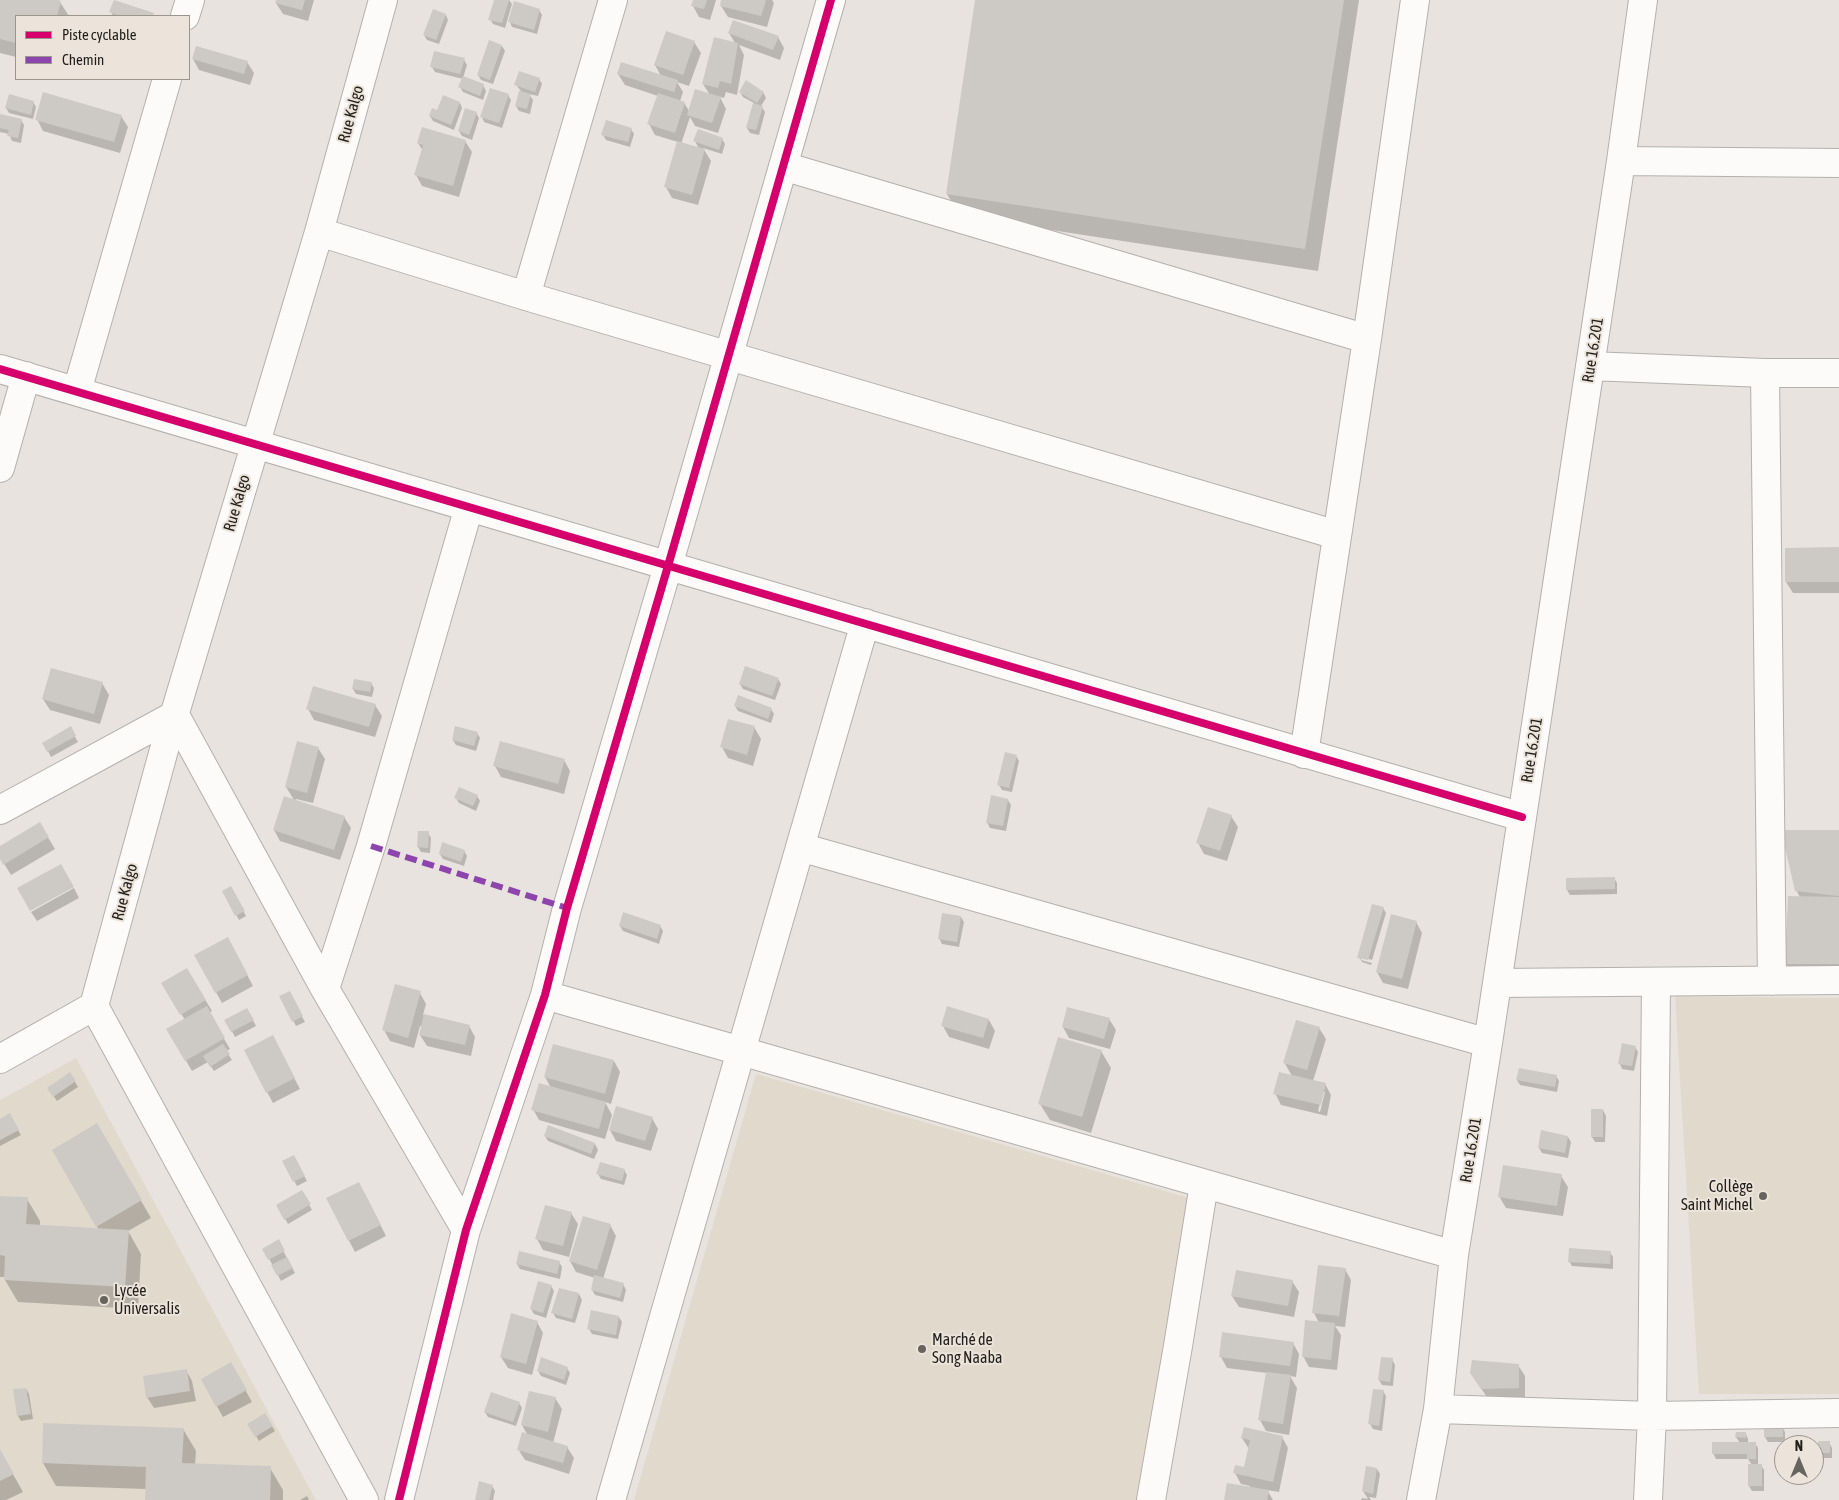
<!DOCTYPE html>
<meta charset="utf-8">
<style>
body{margin:0}
#map{position:relative;width:1839px;height:1500px;overflow:hidden;background:#e8e3de;font-family:"Asap Condensed",sans-serif}
canvas{display:block}
.legend{position:absolute;left:15px;top:15px;width:175px;height:65px;box-sizing:border-box;background:#ece4da;border:1px solid #9b958e;margin:0;padding:6px 9px;list-style:none;font-size:15px;color:#211f1b}
.legend li{display:flex;align-items:center;gap:10px;height:25px}
.legend b{width:25px;border:1px solid #9b958e}
.north{position:absolute;left:1774px;top:1435px;width:50px;height:50px;box-sizing:border-box;background:#ece4da;border:1px solid #9b958e;border-radius:50%;rotate:0deg;font-size:14px;font-weight:700;line-height:20px;text-align:center;color:#211f1b}
.north::after{content:'';display:block;margin:auto;width:18px;height:22px;background:#67645f;clip-path:polygon(50% 0,100% 100%,50% 72%,0 100%)}
</style>
<div id="map">
<canvas width="1839" height="1500"></canvas>
<ul class="legend">
<li><b style="height:6px;background:#d6006c"></b>Piste cyclable</li>
<li><b style="height:6px;background:#8e44ad"></b>Chemin</li>
</ul>
<div class="north">N</div>
</div>
<script>
const g = document.querySelector('canvas').getContext('2d');
g.lineJoin = 'round';
function paint(path, color) { g.fillStyle = color; g.fill(path, 'evenodd'); }
const toPath = rows => new Path2D(rows.map(r => 'M' + r).join(''));
function strokePath(path, color, width, dash) { g.strokeStyle = color; g.lineWidth = width; g.lineCap = dash ? 'butt' : 'round'; g.setLineDash(dash || []); g.stroke(path); }
function label(font, color, halo, rows, align = 'center') {
  g.font = font + ' "Asap Condensed",sans-serif'; g.lineWidth = 4; g.setLineDash([]); g.textBaseline = 'middle'; g.strokeStyle = halo; g.fillStyle = color; for (const [text, x, y, turn = 0] of rows) {
    g.save(); g.translate(x, y); g.rotate((+turn || 0) * Math.PI / 180); g.textAlign = isNaN(turn) ? turn : align; if (halo) g.strokeText(text, 0, 0); g.fillText(text, 0, 0); g.restore();
  }
}
paint(toPath([
 [1675,996,1839,998,1839,1394,1699,1394],
 [76,1058,316,1500,0,1500,0,1100],
 [756,1074,1193,1199,1140,1500,634,1500]
]), '#e2d9cd');
paint(toPath([
 [0,0,53,0,60,2,69,16,16,16,16,57,0,53],
 [277,0,314,0,308,21,283,14,276,3],
 [495,0,509,0,512,4,505,28,493,24,490,19],
 [694,0,716,0,710,20,699,17,693,6],
 [722,0,772,0,774,3,767,27,728,17,721,6],
 [977,0,1359,0,1318,271,960,216,947,194],
 [539,10,542,15,537,34,512,27,510,22],
 [111,12,153,14,154,16,113,16],
 [446,15,448,20,439,44,427,40,424,35],
 [729,33,778,37,784,48,780,60,739,45,744,55,737,95,726,92,724,98,720,97,726,109,718,133,695,126,690,117,681,144,699,149,695,141,722,139,725,144,722,154,703,148,711,161,698,205,672,198,666,187,678,142,655,135,649,124,658,96,625,85,618,74,661,76,655,65,694,42,701,53,689,86,677,82,683,92,680,101,684,103,690,112,710,95,703,84,735,43],
 [502,46,505,51,493,84,481,80,478,75],
 [193,59,247,62,254,73,250,85,199,70],
 [464,60,467,65,463,78,483,85,486,91,483,100,463,92,460,87,463,79,435,72,432,67],
 [539,79,542,84,538,96,529,94,533,100,530,114,519,111,516,106,521,91,516,85],
 [740,92,763,92,766,98,761,106,765,112,759,135,750,133,747,128,754,103,743,97],
 [508,95,511,100,502,128,484,122,482,117],
 [33,102,36,107,33,119,9,113,6,108],
 [460,103,462,108,454,130,433,121,430,116],
 [476,113,479,118,472,140,462,136,459,131],
 [0,115,21,120,24,125,21,143,12,141,9,134,0,132],
 [121,116,128,127,120,153,43,131,37,119],
 [631,129,634,134,630,147,606,140,603,135],
 [465,141,472,152,459,197,422,186,416,175,423,151,418,143],
 [1839,548,1839,593,1793,593,1786,582],
 [778,679,781,684,775,700,743,689,740,684],
 [102,683,109,695,100,724,50,710,43,699],
 [371,683,374,688,372,697,356,694,353,689],
 [375,705,382,716,375,737,314,720,308,709],
 [735,706,771,709,774,714,771,723,738,711],
 [754,727,761,739,753,766,728,758,722,747],
 [70,728,78,742,51,757,44,743],
 [477,733,480,738,476,751,456,745,453,740],
 [318,748,325,759,313,803,296,799,295,801,344,817,351,828,340,860,280,841,274,830,294,800,286,787],
 [1016,756,1019,761,1012,792,1002,790,999,785],
 [564,760,570,771,564,794,501,777,495,766],
 [477,796,480,801,476,811,459,803,456,798],
 [1008,800,1011,805,1006,831,990,828,987,822],
 [1231,816,1238,827,1227,861,1204,854,1198,843],
 [40,824,55,849,11,875,0,857,0,848],
 [1839,832,1839,980,1796,980,1786,964,1800,897,1796,890],
 [428,833,431,838,430,853,421,852,418,847],
 [464,851,467,856,464,866,443,859,440,854],
 [1614,878,1617,883,1617,894,1570,895,1567,890],
 [74,888,79,898,37,921,31,912],
 [231,888,246,916,239,920,224,892],
 [1383,908,1386,913,1372,960,1361,957,1361,960,1372,963,1371,965,1362,962,1359,957],
 [961,917,964,922,959,947,942,944,939,938],
 [1416,922,1422,933,1408,989,1383,983,1377,972],
 [620,926,660,926,663,931,659,944,623,931],
 [234,950,253,986,222,1003,196,956],
 [187,970,212,1011,209,1013,230,1049,226,1051,232,1060,214,1071,208,1062,192,1071,168,1030,185,1020,163,984],
 [289,993,305,1022,296,1026,281,997],
 [420,993,426,1004,423,1015,469,1026,475,1037,471,1056,427,1046,420,1035,422,1026,420,1026,414,1048,390,1041,384,1030],
 [948,1008,989,1020,995,1031,989,1049,949,1037,943,1026],
 [1068,1008,1109,1019,1116,1030,1110,1049,1069,1038,1063,1027],
 [247,1009,256,1026,235,1037,226,1020],
 [1319,1028,1326,1039,1313,1081,1325,1084,1331,1095,1327,1116,1281,1105,1275,1093,1292,1076,1284,1062],
 [1323,1092,1325,1092,1320,1112,1318,1111],
 [1635,1047,1638,1052,1634,1071,1622,1069,1620,1064],
 [278,1048,300,1089,273,1103,267,1092],
 [1101,1051,1111,1068,1091,1133,1050,1120,1040,1104],
 [614,1061,620,1072,611,1104,605,1102,612,1115,605,1139,539,1120,533,1109,551,1088,545,1077],
 [70,1074,78,1087,57,1101,48,1088],
 [1556,1076,1559,1081,1557,1092,1520,1085,1517,1080],
 [617,1107,652,1118,658,1129,651,1151,616,1141,610,1130],
 [1603,1110,1606,1116,1605,1142,1595,1142,1592,1137],
 [9,1115,21,1135,0,1146,0,1120],
 [97,1125,151,1218,128,1231,141,1254,138,1309,18,1302,5,1280,6,1277,0,1277,0,1197,27,1199,40,1221,40,1226,99,1230,53,1150],
 [548,1127,595,1144,598,1150,594,1159,548,1141,545,1136],
 [1568,1137,1571,1142,1568,1158,1542,1153,1539,1148],
 [294,1157,307,1181,297,1186,284,1162],
 [624,1170,627,1175,624,1185,601,1179,598,1174],
 [1561,1176,1568,1187,1563,1216,1506,1208,1499,1196],
 [301,1191,312,1210,288,1224,277,1205],
 [365,1194,386,1236,355,1252,327,1199],
 [571,1213,578,1224,569,1257,543,1250,537,1239],
 [610,1225,616,1236,603,1279,623,1284,626,1290,623,1302,595,1295,592,1290,595,1278,576,1272,570,1261],
 [278,1241,295,1273,281,1281,264,1249],
 [1610,1252,1613,1257,1613,1269,1572,1266,1569,1261],
 [559,1262,562,1267,560,1279,520,1269,517,1264],
 [1345,1269,1351,1280,1345,1327,1335,1326,1341,1335,1337,1370,1309,1367,1303,1356,1319,1323,1314,1313],
 [1292,1281,1299,1292,1294,1317,1239,1307,1232,1296],
 [551,1286,554,1291,546,1318,534,1314,531,1309],
 [579,1294,582,1300,575,1323,556,1318,553,1313],
 [619,1317,622,1322,618,1339,592,1334,589,1329],
 [537,1322,543,1333,532,1375,508,1368,501,1357],
 [1293,1343,1299,1354,1296,1377,1290,1376,1297,1388,1289,1435,1266,1431,1260,1420,1267,1373,1227,1368,1221,1357],
 [1392,1359,1395,1365,1393,1386,1382,1385,1379,1380],
 [231,1364,252,1402,223,1417,202,1380],
 [1518,1365,1525,1376,1525,1399,1489,1400,1478,1384],
 [567,1368,570,1373,566,1385,541,1376,538,1371],
 [186,1370,192,1381,196,1401,154,1408,147,1397],
 [26,1389,29,1394,33,1419,21,1421,18,1416],
 [1383,1391,1386,1396,1382,1431,1373,1429,1370,1424],
 [555,1398,562,1409,553,1443,567,1447,574,1458,569,1474,525,1460,518,1449,528,1436,522,1425],
 [519,1403,522,1408,516,1426,488,1417,485,1412],
 [265,1415,275,1431,259,1441,249,1424],
 [45,1424,183,1429,196,1451,195,1465,270,1468,283,1490,283,1500,146,1500,146,1489,56,1486,43,1463],
 [1765,1427,1782,1427,1785,1432,1785,1442,1768,1442,1765,1437],
 [1746,1434,1748,1439,1748,1443,1755,1443,1758,1448,1758,1465,1761,1465,1764,1470,1764,1491,1752,1491,1749,1486,1749,1465,1752,1465,1748,1459,1716,1459,1713,1453,1740,1443,1736,1437],
 [1282,1437,1288,1448,1279,1492,1267,1490,1273,1500,1226,1500,1249,1488,1250,1486,1241,1484,1235,1473,1245,1468,1249,1449,1242,1438],
 [1829,1442,1832,1448,1832,1458,1822,1458,1819,1453],
 [0,1451,23,1492,6,1500,0,1500],
 [1377,1469,1380,1474,1376,1498,1369,1497,1371,1500,1361,1500,1362,1498,1368,1499,1363,1491],
 [492,1486,495,1491,493,1500,476,1500],
 [307,1496,309,1500,300,1500]
]), '#0003');
paint(toPath([
 [0,0,58,0,61,1,57,16,16,16,16,43,0,39],
 [114,0,154,13,153,16,120,16,109,12],
 [276,0,305,0,302,10,275,3],
 [494,0,509,0,502,23,488,20],
 [693,0,707,0,704,9,691,6],
 [721,0,766,0,761,16,720,6],
 [975,0,1344,0,1305,249,946,194],
 [514,1,540,9,534,30,508,22],
 [433,9,446,14,436,40,423,35],
 [733,20,779,36,773,50,728,33],
 [666,31,695,41,683,75,654,65],
 [714,37,738,43,731,84,720,81,718,88,702,84],
 [489,40,502,45,490,80,477,75],
 [196,46,248,61,244,74,192,59],
 [434,51,465,58,460,74,430,67],
 [621,62,678,80,674,92,617,74],
 [519,71,540,78,535,92,514,85],
 [463,76,484,84,480,96,458,87],
 [746,80,764,92,757,103,739,92],
 [490,88,509,94,499,123,480,117],
 [695,89,721,97,712,123,687,115],
 [519,91,531,94,527,109,515,106],
 [43,92,122,115,114,142,35,120],
 [658,93,685,102,675,133,647,124],
 [9,94,34,101,31,115,5,108],
 [443,95,460,102,451,125,429,116,432,108,437,110],
 [753,103,763,106,756,130,746,128],
 [465,108,477,112,469,135,458,131],
 [0,114,22,119,18,138,7,136,9,130,0,128],
 [606,120,632,128,628,142,601,135],
 [422,127,466,140,453,186,414,175,423,145,417,143],
 [698,129,723,138,719,150,693,141],
 [677,141,705,149,692,195,664,187],
 [1839,547,1839,582,1785,582,1785,548],
 [745,666,779,678,772,696,739,684],
 [51,668,103,682,94,714,42,699],
 [354,679,372,682,370,692,352,689],
 [313,686,376,704,369,727,306,709],
 [738,695,772,708,768,719,734,706],
 [728,719,755,726,747,755,720,747],
 [71,726,76,736,47,752,42,743],
 [455,726,478,732,474,746,452,740],
 [297,741,319,747,307,793,285,787],
 [500,741,565,759,558,784,493,766],
 [1005,752,1017,755,1009,788,997,785],
 [459,787,478,795,473,806,454,798],
 [991,795,1008,799,1003,826,986,823],
 [284,796,345,816,334,850,273,830],
 [1208,807,1232,815,1220,851,1196,843],
 [40,822,49,837,3,865,0,859,0,846],
 [1781,830,1839,830,1839,896,1795,891],
 [418,831,429,831,428,848,417,847],
 [442,842,465,850,461,862,439,854],
 [61,864,74,887,30,911,17,888],
 [1615,877,1615,889,1566,890,1566,878],
 [231,886,245,911,235,916,222,891],
 [1788,896,1839,897,1839,964,1785,964],
 [1372,904,1384,907,1368,960,1357,958],
 [623,912,661,925,657,939,619,926],
 [942,913,961,916,957,942,938,939],
 [1391,914,1417,921,1402,979,1376,972],
 [228,937,248,975,215,993,194,955],
 [187,968,206,1000,180,1015,161,983],
 [395,984,421,991,408,1038,382,1030],
 [290,991,303,1016,292,1022,279,996],
 [207,1006,225,1038,185,1061,166,1029],
 [947,1006,989,1019,983,1038,941,1026],
 [1067,1007,1110,1018,1104,1039,1062,1027],
 [247,1008,254,1020,231,1032,224,1020],
 [424,1014,470,1025,465,1045,419,1035],
 [1296,1020,1320,1027,1307,1070,1283,1063],
 [273,1035,295,1078,266,1093,244,1050],
 [1058,1037,1102,1050,1082,1117,1038,1104],
 [1622,1043,1636,1046,1632,1066,1618,1064],
 [223,1044,230,1054,210,1067,203,1056],
 [553,1044,614,1060,605,1094,544,1077],
 [1519,1068,1557,1075,1555,1087,1516,1080],
 [70,1072,76,1081,53,1097,47,1088],
 [1279,1072,1326,1083,1321,1105,1273,1094],
 [539,1083,606,1102,599,1129,531,1110],
 [616,1106,653,1117,645,1141,609,1130],
 [1591,1109,1603,1109,1603,1137,1591,1137],
 [10,1113,19,1130,0,1140,0,1119],
 [97,1123,142,1200,96,1227,52,1150],
 [548,1125,595,1143,591,1154,544,1136],
 [1541,1130,1568,1136,1565,1153,1538,1148],
 [294,1155,305,1176,293,1182,282,1161],
 [600,1162,625,1169,622,1181,596,1174],
 [1503,1165,1562,1174,1557,1206,1498,1197],
 [359,1182,381,1225,348,1241,326,1198],
 [302,1190,311,1204,284,1220,276,1205],
 [0,1196,28,1197,26,1224,129,1230,125,1287,4,1280,5,1256,0,1255],
 [545,1205,572,1212,563,1246,535,1239],
 [583,1216,611,1224,597,1270,569,1261],
 [279,1239,285,1251,268,1260,262,1249],
 [1569,1248,1611,1251,1610,1264,1568,1262],
 [519,1251,560,1261,557,1274,516,1264],
 [287,1257,293,1268,277,1276,271,1265],
 [1318,1265,1346,1268,1339,1316,1312,1313],
 [1236,1270,1293,1280,1288,1306,1231,1296],
 [594,1275,624,1283,620,1298,591,1290],
 [538,1281,552,1285,543,1313,530,1309],
 [559,1288,579,1293,572,1319,551,1313],
 [591,1310,619,1316,616,1335,587,1329],
 [511,1313,538,1321,526,1364,500,1357],
 [1305,1320,1335,1323,1331,1360,1302,1357],
 [1222,1332,1294,1342,1290,1366,1219,1357],
 [541,1357,568,1367,564,1380,537,1371],
 [1381,1357,1393,1358,1390,1382,1378,1380],
 [1472,1360,1519,1364,1519,1388,1481,1389,1470,1373],
 [231,1362,247,1390,216,1407,201,1379],
 [187,1369,190,1391,146,1398,143,1376],
 [1266,1372,1291,1375,1283,1424,1258,1420],
 [26,1388,31,1414,17,1416,13,1389],
 [1373,1389,1384,1390,1379,1426,1368,1424],
 [529,1391,556,1397,548,1432,521,1425],
 [491,1392,520,1402,513,1422,484,1412],
 [265,1413,273,1426,255,1437,247,1424],
 [43,1423,184,1428,182,1463,271,1466,270,1500,145,1500,146,1467,42,1463],
 [1764,1426,1783,1426,1783,1437,1764,1437],
 [1244,1427,1283,1436,1273,1482,1233,1473,1235,1465,1244,1467,1250,1440,1241,1438],
 [522,1432,568,1446,563,1463,517,1450],
 [1736,1432,1746,1432,1746,1438,1735,1437],
 [1818,1441,1830,1441,1830,1453,1818,1453],
 [1712,1442,1756,1442,1756,1459,1747,1459,1747,1454,1712,1454],
 [0,1449,14,1474,0,1481],
 [1748,1464,1762,1464,1762,1486,1748,1486],
 [1366,1466,1377,1468,1373,1494,1362,1491],
 [479,1481,493,1485,489,1500,475,1500],
 [1227,1483,1269,1490,1267,1500,1224,1500]
]), '#cdcac6');
const minor = toPath([
 [185,16,190,0],
 [1621,161,1839,163],
 [783,166,1367,339],
 [319,232,526,296,1337,535],
 [526,296,613,0],
 [1590,366,1765,373,1839,373],
 [0,369,1522,817],
 [1765,373,1772,981],
 [77,391,167,79],
 [0,468,26,376],
 [1304,754,1367,339,1415,0],
 [0,810,175,715,325,989,466,1230],
 [800,847,1488,1043],
 [1497,983,1839,980],
 [325,989,371,846,469,507],
 [545,995,1454,1255],
 [94,1006,165,746,319,232,383,0],
 [94,1006,364,1500],
 [0,1059,94,1006],
 [1438,1409,1652,1416,1839,1413],
 [399,1500,466,1230,545,995,567,908,668,566,831,0],
 [611,1500,865,623],
 [1151,1500,1178,1346,1204,1184],
 [1421,1500,1438,1409,1454,1255,1488,1043,1621,161,1643,0],
 [1648,1500,1652,1416,1656,982]
]);
strokePath(minor, '#b4b0ac', 30);
strokePath(minor, '#fcfbfa', 28);
strokePath(toPath([
 [371,846,567,908]
]), '#8e44ad', 6, [12, 6]);
strokePath(toPath([
 [0,369,1522,817],
 [399,1500,466,1230,545,995,567,908,668,566,831,0]
]), '#d6006c', 8);
for (const [x, y, r, color] of [
 [1763,1196,5,"#67645f"],
 [104,1300,5,"#67645f"],
 [922,1349,5,"#67645f"]
]) { const dot = new Path2D(); dot.arc(x, y, r, 0, 2 * Math.PI); g.fillStyle = color; g.fill(dot); strokePath(dot, '#ece4da', 2); }
label('16px', '#211f1b', '#ece4da', [
 ["Rue Kalgo",351,114,-75],
 ["Rue 16.201",1593,350,-81],
 ["Rue Kalgo",237,503,-74],
 ["Rue 16.201",1532,750,-81],
 ["Rue Kalgo",125,892,-75],
 ["Rue 16.201",1471,1150,-81]
]);
label('16px', '#211f1b', '#ece4da', [
 ["Collège",1753,1187,"right"],
 ["Saint Michel",1753,1205,"right"],
 ["Lycée",114,1291],
 ["Universalis",114,1309],
 ["Marché de",932,1340],
 ["Song Naaba",932,1358]
], 'left');
</script>
